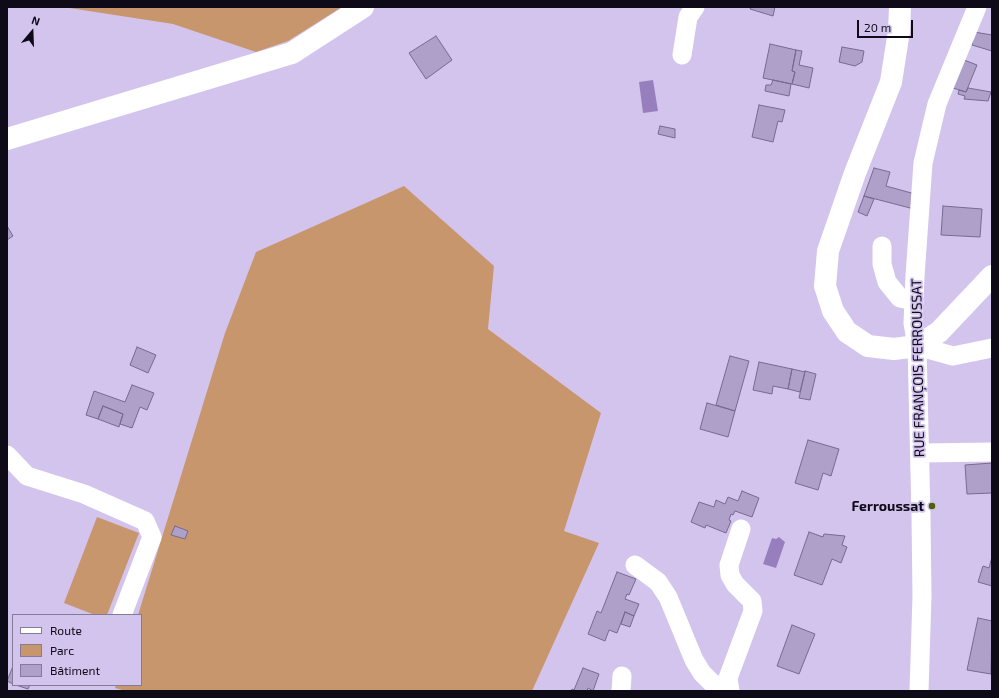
<!DOCTYPE html>
<meta charset="utf-8">
<style>
body{margin:0}
#map{position:relative;width:999px;height:698px;overflow:hidden;background:#d3c4ee;font-family:"Exo 2",sans-serif}
canvas{display:block}
.frame{position:absolute;inset:0;border:8px solid #0f0a18;pointer-events:none}
.legend{position:absolute;left:12px;top:614px;width:130px;height:72px;box-sizing:border-box;background:#d3c4ee;border:1px solid #857a98;margin:0;padding:5px 7px;list-style:none;font-size:12px;color:#0f0a18}
.legend li{display:flex;align-items:center;gap:8px;height:20px}
.legend b{width:20px;border:1px solid #857a98}
.north{position:absolute;left:12px;top:12px;width:40px;height:40px;-webkit-text-stroke:3px #d3c4ee;paint-order:stroke;rotate:19deg;font-size:11px;font-weight:700;line-height:16px;text-align:center;color:#0f0a18}
.north::after{content:'';display:block;margin:auto;width:14px;height:18px;background:#0f0a18;clip-path:polygon(50% 0,100% 100%,50% 72%,0 100%)}
.scale{position:absolute;left:857px;top:20px;width:56px;height:18px;box-sizing:border-box;border:2px solid #0f0a18;border-top:0;padding-left:5px;font-size:12px;line-height:14px;white-space:nowrap;color:#0f0a18;-webkit-text-stroke:3px #d3c4ee;paint-order:stroke}
</style>
<div id="map">
<canvas width="999" height="698"></canvas>
<div class="frame"></div>
<ul class="legend">
<li><b style="height:5px;background:#fff"></b>Route</li>
<li><b style="height:11px;background:#c8966c"></b>Parc</li>
<li><b style="height:11px;background:#afa0c9"></b>Bâtiment</li>
</ul>
<div class="north">N</div>
<div class="scale">20 m</div>
</div>
<script>
const g = document.querySelector('canvas').getContext('2d');
g.lineJoin = 'round';
function paint(path, color) { g.fillStyle = color; g.fill(path, 'evenodd'); }
const toPath = rows => new Path2D(rows.map(r => 'M' + r).join(''));
function strokePath(path, color, width, dash) { g.strokeStyle = color; g.lineWidth = width; g.lineCap = dash ? 'butt' : 'round'; g.setLineDash(dash || []); g.stroke(path); }
function label(font, color, halo, rows, align = 'center') {
  g.font = font + ' "Exo 2",sans-serif'; g.lineWidth = 3.5; g.setLineDash([]); g.textBaseline = 'middle'; g.strokeStyle = halo; g.fillStyle = color; for (const [text, x, y, turn = 0] of rows) {
    g.save(); g.translate(x, y); g.rotate((+turn || 0) * Math.PI / 180); g.textAlign = isNaN(turn) ? turn : align; if (halo) g.strokeText(text, 0, 0); g.fillText(text, 0, 0); g.restore();
  }
}
paint(toPath([
 [63,7,342,7,288,41,256,52,173,24],
 [404,186,494,266,488,329,601,413,564,531,599,543,532,691,126,691,115,688,116,685,141,685,141,615,138,615,225,333,256,252],
 [97,517,139,533,107,615,95,615,64,603]
]), '#c8966c');
paint(toPath([
 [653,80,658,111,643,113,639,82],
 [779,537,785,542,776,568,763,564,772,538,776,539]
]), '#977fbd');
const building = toPath([
 [751,7,775,7,773,16,750,9,751,7],
 [974,32,992,35,992,51,972,45,974,32],
 [436,36,452,60,426,79,409,53,436,36],
 [770,44,796,50,792,71,795,72,792,84,763,78,770,44],
 [842,47,864,51,862,62,855,66,839,62,842,47],
 [796,50,802,51,799,65,813,68,809,88,792,84,795,72,792,71,796,50],
 [964,60,977,65,966,92,953,88,964,60],
 [773,80,791,84,789,96,765,91,766,85,771,85,773,80],
 [968,88,991,92,988,101,964,99,965,96,958,94,959,90,966,92,968,88],
 [759,105,785,110,782,122,778,121,773,142,752,137,759,105],
 [660,126,675,129,675,138,658,134,660,126],
 [874,168,890,172,886,186,915,194,914,209,864,196,874,168],
 [864,196,874,199,867,216,858,212,864,196],
 [943,206,982,209,980,237,941,235,943,206],
 [7,226,13,236,7,240,7,226],
 [137,347,156,355,148,373,130,365,137,347],
 [730,356,749,361,735,411,716,405,730,356],
 [759,362,792,369,788,389,773,386,772,394,753,390,759,362],
 [792,369,805,372,800,392,788,389,792,369],
 [805,371,816,374,810,400,799,398,805,371],
 [132,385,154,393,147,410,140,407,132,428,120,424,123,414,103,406,98,419,86,415,94,391,125,402,132,385],
 [707,403,735,411,728,437,700,429,707,403],
 [103,406,123,414,119,427,98,419,103,406],
 [808,440,839,449,831,476,823,473,818,490,795,483,808,440],
 [992,463,992,493,967,494,965,465,992,463],
 [742,491,759,498,752,517,735,511,733,515,731,514,729,520,731,521,726,533,706,525,705,528,691,522,699,502,714,507,716,500,725,504,728,497,738,501,742,491],
 [175,526,188,531,185,539,171,535,175,526],
 [809,532,823,537,824,534,845,536,842,545,847,547,841,563,832,559,822,585,794,575,809,532],
 [992,557,992,586,978,582,983,566,989,568,992,557],
 [617,572,636,579,629,595,627,594,625,599,639,604,634,616,625,612,617,633,609,630,605,641,588,634,597,611,601,613,617,572],
 [625,612,634,616,630,627,621,624,625,612],
 [978,618,992,621,991,674,967,670,978,618],
 [792,625,815,634,799,674,777,666,792,625],
 [13,666,13,684,7,681,13,666],
 [583,668,599,674,593,691,588,688,587,691,571,691,572,689,574,690,583,668],
 [16,685,30,685,28,689,16,685]
]);
paint(building, '#afa0c9');
strokePath(building, '#77698f', 1);
strokePath(toPath([
 [682,55,688,17,695,7],
 [882,246,882,264,887,282,900,298,914,301],
 [917,346,953,356,992,348],
 [920,453,992,452],
 [7,455,27,476,84,494,145,521,152,537,122,615],
 [635,565,658,582,668,597,694,660,702,673,712,683,730,691],
 [621,691,622,676],
 [730,691,728,678,753,611,752,601,735,584,730,575,729,565,741,529],
 [919,691,922,596,921,516,917,346,913,323,915,276,923,163,937,104,977,7]
]), '#fff', 19);
strokePath(toPath([
 [900,7,899,31,891,82,855,173,828,251,825,286,833,311,847,332,868,346,894,349,917,346,939,332,992,276],
 [7,139,292,53,363,7]
]), '#fff', 22);
for (const [x, y, r, color] of [
 [932,506,4,"#4f6106"]
]) { const dot = new Path2D(); dot.arc(x, y, r, 0, 2 * Math.PI); g.fillStyle = color; g.fill(dot); strokePath(dot, '#d3c4ee', 1.5); }
label('14px', '#0f0a18', '#d3c4ee', [
 ["RUE FRANÇOIS FERROUSSAT",918,368,-91]
]);
label('bold 14px', '#0f0a18', '#d3c4ee', [
 ["Ferroussat",924,506]
], 'right');
</script>
